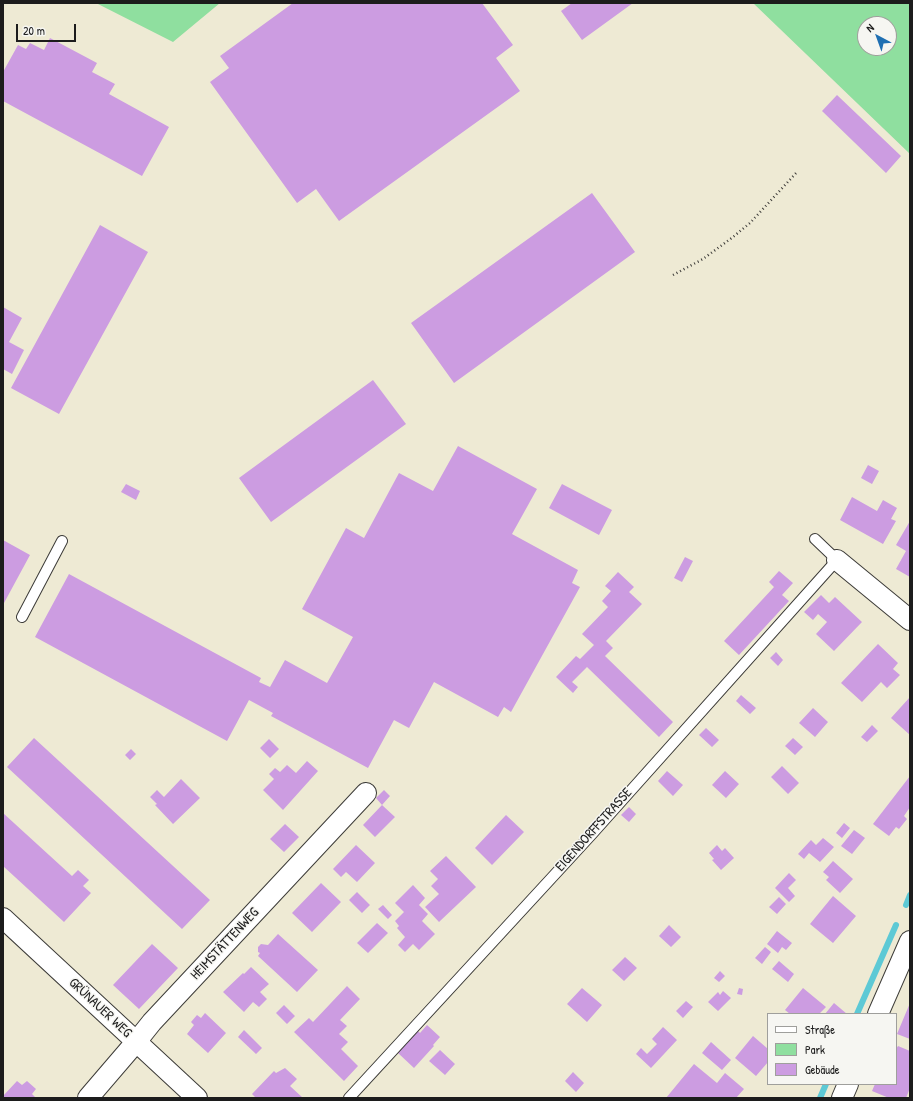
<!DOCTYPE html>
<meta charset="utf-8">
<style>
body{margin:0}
#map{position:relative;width:913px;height:1101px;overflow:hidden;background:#eeead4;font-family:"Patrick Hand",sans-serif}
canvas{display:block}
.frame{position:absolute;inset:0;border:4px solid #1c1c1c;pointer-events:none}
.legend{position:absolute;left:767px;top:1013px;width:130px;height:72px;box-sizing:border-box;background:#f6f6f2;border:1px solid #9f9f9c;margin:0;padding:5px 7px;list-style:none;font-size:12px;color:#1c1c1c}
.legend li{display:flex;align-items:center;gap:8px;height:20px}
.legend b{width:20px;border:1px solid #9f9f9c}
.north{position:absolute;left:857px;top:16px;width:40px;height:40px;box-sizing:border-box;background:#f6f6f2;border:1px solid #9f9f9c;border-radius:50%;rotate:319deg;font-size:11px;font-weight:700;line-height:16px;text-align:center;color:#1c1c1c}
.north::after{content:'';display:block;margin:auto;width:14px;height:18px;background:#1f6fb2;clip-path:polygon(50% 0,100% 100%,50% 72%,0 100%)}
.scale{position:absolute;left:16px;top:24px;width:60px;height:18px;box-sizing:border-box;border:2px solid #1c1c1c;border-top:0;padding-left:5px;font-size:12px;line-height:14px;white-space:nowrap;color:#1c1c1c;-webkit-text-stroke:3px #f6f6f2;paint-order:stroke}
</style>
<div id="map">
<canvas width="913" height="1101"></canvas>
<div class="frame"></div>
<ul class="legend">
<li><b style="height:5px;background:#fff"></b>Straße</li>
<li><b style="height:11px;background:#8fdf9f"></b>Park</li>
<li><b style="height:11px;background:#cc9ce1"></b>Gebäude</li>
</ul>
<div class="north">N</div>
<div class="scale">20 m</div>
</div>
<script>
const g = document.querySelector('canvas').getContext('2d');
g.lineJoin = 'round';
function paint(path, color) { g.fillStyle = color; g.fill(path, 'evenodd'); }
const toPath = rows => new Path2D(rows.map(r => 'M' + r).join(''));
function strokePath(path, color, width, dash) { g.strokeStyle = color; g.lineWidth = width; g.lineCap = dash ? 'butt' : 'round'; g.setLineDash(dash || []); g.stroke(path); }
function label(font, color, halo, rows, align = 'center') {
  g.font = font + ' "Patrick Hand",sans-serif'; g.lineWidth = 3; g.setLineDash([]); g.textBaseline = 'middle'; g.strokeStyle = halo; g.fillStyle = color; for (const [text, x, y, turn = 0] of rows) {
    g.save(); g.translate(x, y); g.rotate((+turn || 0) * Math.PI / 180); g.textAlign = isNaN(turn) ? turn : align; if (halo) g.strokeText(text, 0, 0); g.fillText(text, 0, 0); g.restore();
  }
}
paint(toPath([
 [96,3,220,3,173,42],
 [753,3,910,3,910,154],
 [865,24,889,24,889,48,865,48]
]), '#8fdf9f');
strokePath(toPath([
 [906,905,910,895],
 [857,1014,896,925],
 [820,1098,826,1084]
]), '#5dc9d5', 6);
paint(toPath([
 [293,3,482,3,513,45,496,58,520,91,339,221,316,189,297,203,210,82,229,68,220,56],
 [572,3,633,3,582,40,561,11],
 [50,38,97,63,92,72,115,84,109,94,169,127,142,176,3,101,3,72,18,45,26,49,30,43,44,50],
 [837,95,901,156,886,173,822,111],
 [592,193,635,252,454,383,411,323],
 [100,225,148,252,59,414,11,388],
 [3,307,22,318,9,342,24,350,12,374,3,369],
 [373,380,406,424,271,522,239,478],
 [458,446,537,489,512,534,578,570,572,583,580,587,511,712,504,707,498,717,434,682,409,728,394,720,368,768,271,716,273,713,249,700,227,741,35,637,69,574,261,678,259,682,270,687,285,660,327,683,353,637,302,609,346,528,364,538,399,473,433,491],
 [868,465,879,471,872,484,861,478],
 [126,484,140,491,136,500,121,492],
 [562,484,612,510,599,535,549,508],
 [852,497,877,511,883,500,897,508,891,519,896,521,883,544,840,520],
 [910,521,910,577,896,569,906,551,896,545],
 [3,540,30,555,4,603,3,603],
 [685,557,693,561,682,582,674,578],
 [779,571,793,583,782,595,789,601,739,655,724,641,774,587,769,582],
 [618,572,634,587,629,592,642,604,606,641,613,648,605,656,673,722,659,737,587,667,572,682,578,687,573,693,556,677,576,656,580,659,594,645,582,634,608,607,602,601,611,591,605,586],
 [821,595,829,603,835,597,862,622,834,651,816,634,827,622,818,614,813,620,804,612],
 [878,644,898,663,893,669,900,675,887,688,881,682,862,702,841,683],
 [776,652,783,660,778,666,770,658],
 [741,695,756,708,750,714,736,701],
 [910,697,910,735,891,718],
 [813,708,828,722,815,737,799,723],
 [872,725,878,731,867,742,861,737],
 [706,728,719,740,712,747,699,735],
 [34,738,210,900,182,929,7,767],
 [793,738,803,747,795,755,785,746],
 [269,739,279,749,270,758,260,748],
 [131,749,136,754,130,760,125,755],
 [307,761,318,771,283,810,263,790,274,779,269,774,275,768,280,772,287,765,296,773],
 [782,766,799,783,788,794,771,777],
 [667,771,683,785,673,796,658,781],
 [725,771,739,784,726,798,712,785],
 [910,776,910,807,904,816,907,819,899,829,896,827,889,836,873,824],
 [181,779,200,798,173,824,155,805,157,804,150,797,157,790,164,797],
 [384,790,390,796,382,805,376,798],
 [382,805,395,817,375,837,363,825],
 [629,807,636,814,629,822,621,815],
 [3,813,72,876,78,870,89,880,83,886,91,893,64,922,3,866],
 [506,815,524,832,492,865,475,848],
 [844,823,850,828,842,838,836,833],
 [285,824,299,837,284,852,270,839],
 [854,830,865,838,852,854,841,846],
 [823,838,834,847,820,862,809,853,804,859,798,854,811,840,816,845],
 [356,845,375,863,357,882,346,872,341,877,333,869],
 [717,845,722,851,725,848,734,858,721,870,712,860,714,859,709,853],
 [446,856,476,887,439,922,425,907,439,894,431,886,438,879,430,871],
 [833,861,853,879,840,893,826,880,829,877,823,872],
 [789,873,796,880,788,888,795,896,789,902,775,888],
 [321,883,341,902,312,932,292,913],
 [413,885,425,898,419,905,428,914,422,921,435,934,419,950,413,944,405,952,398,945,405,937,397,928,399,926,395,921,404,912,395,903],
 [357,892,370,905,362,913,349,900],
 [833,896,856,916,833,943,810,924],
 [779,897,786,904,777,914,769,907],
 [383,905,392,915,388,919,378,909],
 [377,923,388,933,368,953,357,943],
 [669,925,681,937,671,947,659,936],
 [777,931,792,943,786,950,782,947,778,953,767,944],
 [278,934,318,970,297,992,258,956,260,953,258,952,258,947,261,944,268,945],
 [152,944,178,968,139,1009,113,985],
 [765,947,771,952,762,964,755,958],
 [625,957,637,968,624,981,612,970],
 [779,961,794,974,788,982,772,969],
 [251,967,269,984,260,992,267,999,259,1007,253,1002,244,1012,223,992,243,973,244,974],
 [720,971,725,976,719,982,714,978],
 [347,986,360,999,340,1020,347,1026,339,1034,348,1042,341,1049,358,1066,344,1081,294,1032,309,1018,313,1022],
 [582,988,602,1005,587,1022,567,1004],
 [739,988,743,989,742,995,737,994],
 [803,988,826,1007,819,1014,790,1014,785,1010],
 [723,991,731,998,718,1011,708,1002,718,992,720,995],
 [686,1001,693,1007,683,1018,676,1011],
 [834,1003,847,1014,825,1014],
 [910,1003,910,1039,897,1034],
 [284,1005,295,1016,287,1024,276,1013],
 [205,1013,226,1033,208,1053,187,1034,194,1025,191,1022,197,1015,201,1018],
 [427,1025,440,1037,433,1045,434,1046,414,1068,398,1053,418,1031,420,1033],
 [663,1027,677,1040,651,1068,636,1054,641,1048,647,1054,657,1044,652,1039],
 [244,1030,262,1048,256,1054,238,1037],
 [753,1036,768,1049,768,1062,756,1076,735,1058],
 [711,1042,731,1060,722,1070,702,1053],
 [898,1046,910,1051,910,1088,906,1098,889,1098,872,1091,875,1084,896,1084,896,1049],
 [440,1050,455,1064,445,1075,429,1061],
 [694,1064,717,1083,725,1073,744,1089,736,1098,666,1098],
 [285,1068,297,1079,290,1086,303,1098,256,1098,252,1094,274,1071,276,1073],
 [573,1072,584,1083,576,1092,565,1081],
 [17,1081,22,1085,27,1081,36,1089,32,1094,36,1098,3,1098,3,1096]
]), '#cc9ce1');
const service = toPath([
 [22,617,62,541],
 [349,1098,592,834,837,560,815,539]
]);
const minor = toPath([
 [837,560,910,620],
 [3,918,197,1098],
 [878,1014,910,941],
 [88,1098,136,1042,152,1022,366,793],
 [842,1098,848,1084]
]);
strokePath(service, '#3c3b38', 12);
strokePath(minor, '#3c3b38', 22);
strokePath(toPath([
 [673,275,703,259,733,237,750,223,798,171]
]), '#3c3b38', 2.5, [1, 3]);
strokePath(service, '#fff', 10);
strokePath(minor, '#fff', 20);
label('14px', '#1c1c1c', '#f6f6f2', [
 ["EIGENDORFFSTRASSE",594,830,-48],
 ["HEIMSTÄTTENWEG",225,944,-47],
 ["GRÜNAUER WEG",100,1008,43]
]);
</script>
